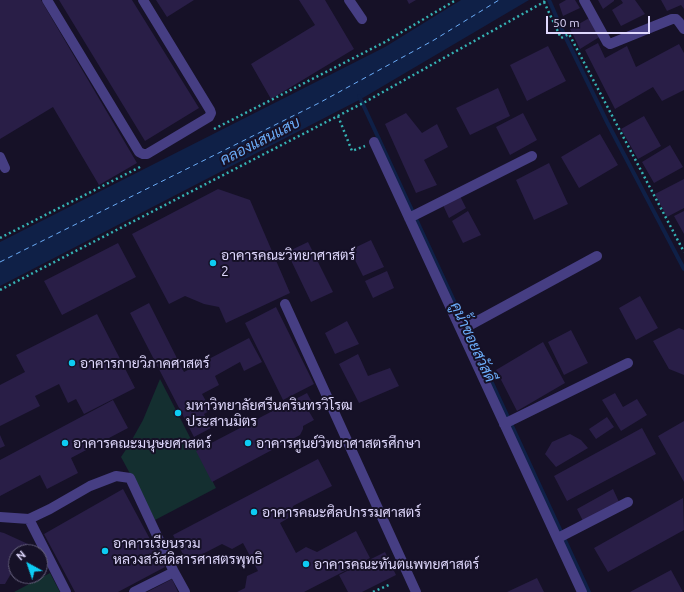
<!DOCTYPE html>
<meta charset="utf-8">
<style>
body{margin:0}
#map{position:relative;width:684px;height:592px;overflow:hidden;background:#161127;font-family:Ubuntu,sans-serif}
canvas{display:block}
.north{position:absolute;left:8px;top:544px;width:40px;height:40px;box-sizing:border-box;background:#161127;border:1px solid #66617d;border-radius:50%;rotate:320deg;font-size:11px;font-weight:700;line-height:16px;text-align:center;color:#dfd8fd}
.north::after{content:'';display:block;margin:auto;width:14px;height:18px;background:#0dccf4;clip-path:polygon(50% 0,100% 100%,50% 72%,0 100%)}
.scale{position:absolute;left:546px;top:16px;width:104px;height:18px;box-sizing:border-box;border:2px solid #dfd8fd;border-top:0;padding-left:5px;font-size:12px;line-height:14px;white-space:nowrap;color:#dfd8fd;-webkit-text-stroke:3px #161127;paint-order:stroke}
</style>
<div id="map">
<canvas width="684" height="592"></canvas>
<div class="north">N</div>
<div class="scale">50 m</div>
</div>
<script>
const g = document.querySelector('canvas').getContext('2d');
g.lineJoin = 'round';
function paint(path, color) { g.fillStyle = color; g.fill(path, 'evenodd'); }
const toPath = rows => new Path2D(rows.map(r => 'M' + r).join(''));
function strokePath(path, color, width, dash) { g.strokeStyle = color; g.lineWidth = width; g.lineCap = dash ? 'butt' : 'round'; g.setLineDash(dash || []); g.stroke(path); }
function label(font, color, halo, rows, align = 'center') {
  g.font = font + ' Ubuntu,Sarabun,sans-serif'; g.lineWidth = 4; g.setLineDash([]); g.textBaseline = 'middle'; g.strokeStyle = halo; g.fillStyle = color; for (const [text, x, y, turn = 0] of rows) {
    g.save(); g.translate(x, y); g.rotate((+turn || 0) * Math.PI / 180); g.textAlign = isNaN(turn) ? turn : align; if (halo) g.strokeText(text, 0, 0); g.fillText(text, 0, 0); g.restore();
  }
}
paint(toPath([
 [160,379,216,488,155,520,121,457,129,445,143,420],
 [50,573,60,592,14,592]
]), '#142f30');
paint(toPath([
 [461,0,529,0,361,99,0,286,0,242,385,47]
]), '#0f2047');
strokePath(toPath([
 [549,0,563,32,607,122,684,269],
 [359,96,589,592]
]), '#0f2047', 4);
strokePath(toPath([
 [0,262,319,103,434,40,499,0]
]), '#6bacf8', 1, [5, 4]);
paint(toPath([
 [0,0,41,0,137,163,99,185,53,107,0,139],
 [59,0,132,0,199,108,145,141],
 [156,0,194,0,167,17],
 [299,0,325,0,354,49,271,99,251,64,315,25],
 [407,0,416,0,409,4],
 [566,0,575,0,580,8,563,16,559,4],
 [598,0,614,0,614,1,603,9],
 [621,0,635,0,645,14,621,26,612,10,623,3],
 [661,0,684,0,684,9,681,5,667,11],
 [591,17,601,36,580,49,570,29],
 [598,43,605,58,627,46,636,67,679,44,684,53,684,90,662,101,653,87,615,109,585,50],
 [548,46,566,81,527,101,510,65],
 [498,88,510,116,470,135,456,108],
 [406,113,422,133,437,124,448,147,424,160,437,185,416,193,385,124],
 [523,113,537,140,510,155,496,127],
 [644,116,661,146,638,159,621,129],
 [600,134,618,165,579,188,561,157],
 [670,145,683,167,654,183,642,162],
 [549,163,568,204,534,220,516,180],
 [684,179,684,208,667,217,655,194],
 [218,189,250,200,290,293,226,323,219,307,204,304,185,296,169,304,132,234],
 [460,196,466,208,449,218,443,205],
 [468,211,481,235,463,243,452,221],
 [684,211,684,234,674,216],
 [371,240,384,267,363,276,350,250],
 [308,242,333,292,311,302,287,252],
 [118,243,136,277,62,315,44,281],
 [387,271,394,288,373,298,365,281],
 [640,296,658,328,636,340,619,308],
 [149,303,184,372,249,338,262,362,244,371,240,362,215,376,219,385,202,394,211,410,204,414,211,428,194,437,130,313],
 [276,307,314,384,283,400,245,323],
 [97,314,135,388,84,414,76,399,68,403,59,384,35,396,40,406,0,426,0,385,25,372,16,355],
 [347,321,359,344,335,354,325,333],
 [679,328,684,330,684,375,669,369,653,341],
 [571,330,588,363,564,375,548,342],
 [543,342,565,383,517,411,496,370],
 [358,354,368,376,390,368,399,386,359,403,339,364],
 [307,393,313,404,307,408,314,420,303,426,303,429,300,435,212,482,196,451],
 [615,393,623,407,637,399,647,415,621,431,602,400],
 [113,400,128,428,71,458,78,473,47,489,40,475,0,496,0,460],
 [607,417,614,427,596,439,589,429],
 [684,421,684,482,658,436],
 [642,428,656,454,567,501,554,476],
 [570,434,581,440,588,448,556,467,545,454,552,442],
 [0,435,5,446,0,448],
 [318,459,332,486,293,506,290,517,280,523,296,553,306,547,317,552,356,531,370,558,304,592,237,592,245,588,247,576,258,571,243,543,232,549,222,544,187,562,173,535],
 [123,489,165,567,118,592,75,592,44,534],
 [613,489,619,502,583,521,577,509],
 [683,498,684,530,608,572,594,548],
 [0,532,4,533,28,544,23,552,16,552,16,565,5,584,0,584],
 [385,552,396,575,362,592,348,592,339,575],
 [671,570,683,592,630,592],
 [537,578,544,592,507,592],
 [172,579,178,592,147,592]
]), '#291e47');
strokePath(toPath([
 [544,2,561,38,569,34,684,252],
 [338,116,352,151,365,146],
 [214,129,385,42,456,0],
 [0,238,142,166],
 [0,290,365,102,544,2,545,0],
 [373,592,391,584]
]), '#35b2b4', 2.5, [2, 3]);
strokePath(toPath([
 [47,0,139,152,143,154,147,154,209,117,211,113,210,110,143,0],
 [349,0,362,19],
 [584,0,607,42,610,44,672,19,676,19,679,22,684,29],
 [374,142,582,592],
 [0,157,5,168],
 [409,218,532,156],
 [285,304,416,592],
 [461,330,597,256],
 [504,424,628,363],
 [0,517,29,519,66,592],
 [29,519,50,509,90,486,116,476,130,478,174,572],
 [558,538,628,502],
 [134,592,174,572,185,592]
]), '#463e83', 10);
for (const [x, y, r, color] of [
 [213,263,4,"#0dccf4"],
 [72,363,4,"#0dccf4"],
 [178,413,4,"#0dccf4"],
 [65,443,4,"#0dccf4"],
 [248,443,4,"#0dccf4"],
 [254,512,4,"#0dccf4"],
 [105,551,4,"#0dccf4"],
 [306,564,4,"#0dccf4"]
]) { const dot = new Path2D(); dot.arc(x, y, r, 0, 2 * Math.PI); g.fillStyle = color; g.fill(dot); strokePath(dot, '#161127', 1.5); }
label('14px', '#dfd8fd', '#161127', [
 ["อาคารคณะวิทยาศาสตร์",221,255],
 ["2",221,271],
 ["อาคารกายวิภาคศาสตร์",80,363],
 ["มหาวิทยาลัยศรีนครินทรวิโรฒ",186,405],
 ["ประสานมิตร",186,421],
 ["อาคารคณะมนุษยศาสตร์",73,443],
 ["อาคารศูนย์วิทยาศาสตรศึกษา",256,443],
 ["อาคารคณะศิลปกรรมศาสตร์",262,512],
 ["อาคารเรียนรวม",113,543],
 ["หลวงสวัสดิสารศาสตรพุทธิ",113,559],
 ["อาคารคณะทันตแพทยศาสตร์",314,564]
], 'left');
label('italic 15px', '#6bacf8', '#161127', [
 ["คลองแสนแสบ",260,141,-27],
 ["คูน้ำซอยสวัสดี",473,342,65]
]);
</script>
